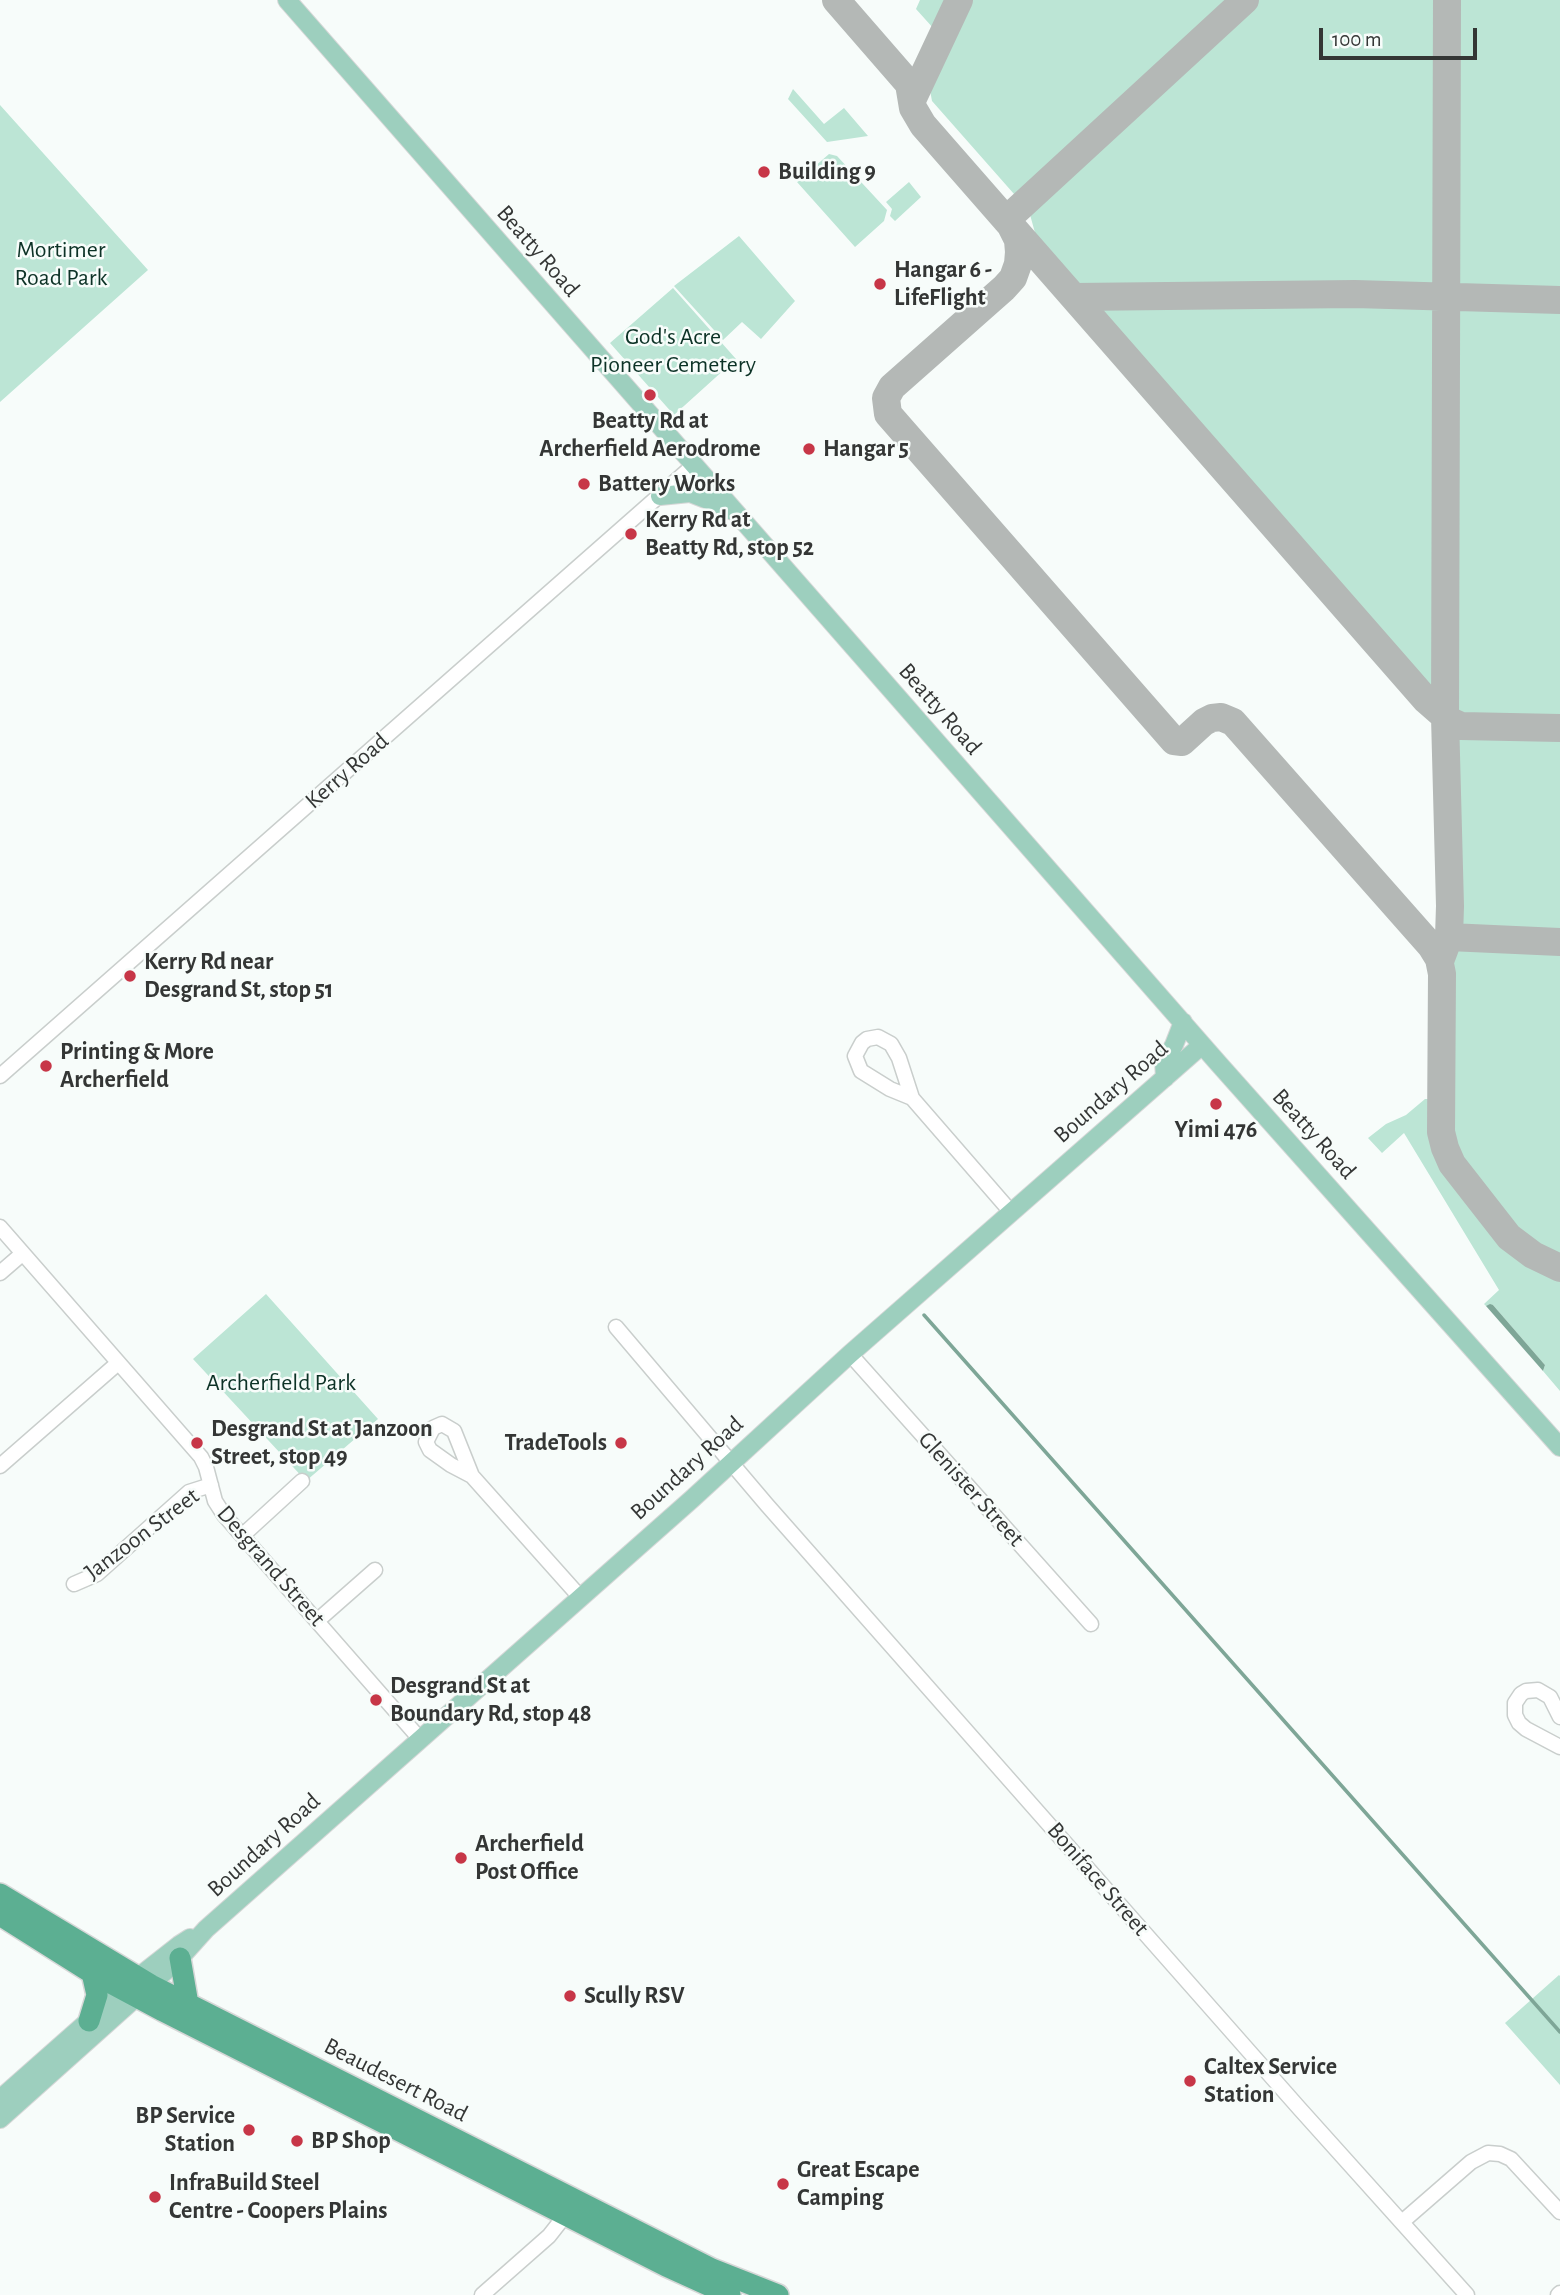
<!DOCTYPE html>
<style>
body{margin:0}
#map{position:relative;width:1560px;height:2295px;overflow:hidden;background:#f7fcfa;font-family:"Alegreya Sans",sans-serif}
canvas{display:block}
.scale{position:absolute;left:1319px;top:28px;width:158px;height:32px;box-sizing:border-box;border:4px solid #343635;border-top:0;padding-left:9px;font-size:21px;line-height:24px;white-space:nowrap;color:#343635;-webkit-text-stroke:5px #f7fcfa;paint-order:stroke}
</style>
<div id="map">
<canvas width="1560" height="2295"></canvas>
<div class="scale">100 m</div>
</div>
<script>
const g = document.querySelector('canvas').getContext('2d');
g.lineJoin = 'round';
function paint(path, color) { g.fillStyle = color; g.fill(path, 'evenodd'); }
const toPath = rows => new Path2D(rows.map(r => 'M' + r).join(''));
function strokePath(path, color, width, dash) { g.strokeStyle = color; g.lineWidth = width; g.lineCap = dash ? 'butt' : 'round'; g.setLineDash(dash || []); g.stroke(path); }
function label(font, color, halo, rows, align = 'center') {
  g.font = font + ' "Alegreya Sans",sans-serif'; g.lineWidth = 5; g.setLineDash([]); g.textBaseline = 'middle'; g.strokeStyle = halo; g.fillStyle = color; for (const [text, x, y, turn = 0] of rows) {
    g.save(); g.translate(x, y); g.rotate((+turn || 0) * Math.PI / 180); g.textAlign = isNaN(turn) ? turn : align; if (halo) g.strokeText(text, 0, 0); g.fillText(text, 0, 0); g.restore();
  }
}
paint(toPath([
 [920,0,948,0,934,29,916,9],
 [970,0,1560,0,1560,1391,1543,1371,1545,1365,1493,1305,1486,1306,1484,1304,1499,1290,1404,1133,1382,1153,1368,1138,1386,1124,1406,1115,1425,1099,1430,1099,1434,1102,1437,1108,1436,1124,1438,1129,1445,1129,1449,1124,1453,718,1037,240,1029,211,932,101,929,85],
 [793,89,824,124,844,108,868,136,827,142,788,99],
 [0,105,148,270,0,402],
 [829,154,837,156,887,210,884,221,855,247,797,182],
 [909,182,921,197,895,221,890,216,892,209,886,202],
 [739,236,795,301,761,339,742,322,723,340,674,286],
 [673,288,736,359,674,415,610,343],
 [266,1294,378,1419,306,1481,193,1359],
 [1559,1975,1560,1976,1560,2085,1505,2023]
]), '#bce5d5');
paint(toPath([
 [1490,1304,1493,1305,1545,1365,1543,1371,1486,1306]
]), '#7ea697');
strokePath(toPath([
 [924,1315,1560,2032]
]), '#7ea697', 3.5);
strokePath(toPath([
 [836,0,909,84,913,108,923,125,1426,700,1450,721,1461,726,1560,728],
 [913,98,959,0],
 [1006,220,1245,0],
 [1010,224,1018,240,1019,252,1018,264,1013,278,1004,288,892,387,886,398,888,414,1174,741,1182,742,1204,722,1212,718,1221,717,1233,722,1431,946,1439,959,1442,974,1441,1132,1445,1148,1452,1164,1509,1237,1533,1255,1560,1268],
 [1074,297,1355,294,1560,300],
 [1449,937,1560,942],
 [1440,961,1449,937,1450,906,1445,717,1447,0]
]), '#b4b8b6', 28);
const minor = toPath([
 [0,1076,694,465],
 [912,1098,890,1089,861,1071,855,1056,862,1043,867,1039,878,1037,891,1044,899,1058,912,1098,1011,1212],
 [0,1227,201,1457,206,1467,215,1501,224,1515,420,1739],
 [0,1273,22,1254],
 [616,1327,767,1505,1299,2108,1467,2295],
 [850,1354,1091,1624],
 [0,1466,118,1363],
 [472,1476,451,1465,430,1450,426,1442,433,1428,442,1424,454,1431,472,1476,580,1597],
 [243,1535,302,1481],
 [74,1584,97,1574,189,1492,211,1485],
 [317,1621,375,1570],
 [1560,1717,1550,1697,1538,1690,1526,1691,1521,1694,1515,1703,1515,1715,1519,1723,1526,1729,1560,1747],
 [1402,2222,1471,2162,1488,2153,1500,2154,1511,2159,1560,2212],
 [482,2295,549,2236,571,2208],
 [1558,2295,1560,2293]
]);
const major = toPath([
 [287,0,1218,1063,1560,1447],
 [660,496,690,493,723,506,728,510],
 [1165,1078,1164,1062,1174,1045,1183,1022],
 [0,2099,137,1978,179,1945,190,1938],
 [0,2119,180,1958,206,1929,692,1499,850,1354,1202,1045]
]);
const highway = toPath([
 [0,1894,151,1985,712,2269,778,2295],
 [0,1915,92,1973,163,2011,666,2266,730,2295],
 [180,1958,188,2004],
 [89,2021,97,1995,92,1973]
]);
strokePath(minor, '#c9cecc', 17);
strokePath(major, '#d6d7d7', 20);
strokePath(highway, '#d6d7d7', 24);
strokePath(minor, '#fff', 14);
strokePath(major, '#9dcfbe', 18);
strokePath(highway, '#5caf92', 21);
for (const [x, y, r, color] of [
 [764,172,7,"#c73647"],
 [880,284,7,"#c73647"],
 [650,395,7,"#c73647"],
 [809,449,7,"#c73647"],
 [584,484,7,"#c73647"],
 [631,534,7,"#c73647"],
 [130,976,7,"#c73647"],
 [46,1066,7,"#c73647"],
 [1216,1104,7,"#c73647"],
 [197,1443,7,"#c73647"],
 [621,1443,7,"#c73647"],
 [376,1700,7,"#c73647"],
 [461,1858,7,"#c73647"],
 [570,1996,7,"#c73647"],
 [1190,2081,7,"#c73647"],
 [249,2130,7,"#c73647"],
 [297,2141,7,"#c73647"],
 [783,2184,7,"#c73647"],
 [155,2197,7,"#c73647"]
]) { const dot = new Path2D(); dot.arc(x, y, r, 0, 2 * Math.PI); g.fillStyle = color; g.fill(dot); strokePath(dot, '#f7fcfa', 2.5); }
label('bold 24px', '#343635', '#f7fcfa', [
 ["Building 9",778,172],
 ["Hangar 6 -",894,270],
 ["LifeFlight",894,298],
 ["Beatty Rd at",650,421,"center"],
 ["Archerfield Aerodrome",650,449,"center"],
 ["Hangar 5",823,449],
 ["Battery Works",598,484],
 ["Kerry Rd at",645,520],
 ["Beatty Rd, stop 52",645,548],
 ["Kerry Rd near",144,962],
 ["Desgrand St, stop 51",144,990],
 ["Printing & More",60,1052],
 ["Archerfield",60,1080],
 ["Yimi 476",1216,1130,"center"],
 ["Desgrand St at Janzoon",211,1429],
 ["Street, stop 49",211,1457],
 ["TradeTools",607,1443,"right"],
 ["Desgrand St at",390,1686],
 ["Boundary Rd, stop 48",390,1714],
 ["Archerfield",475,1844],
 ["Post Office",475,1872],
 ["Scully RSV",584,1996],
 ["Caltex Service",1204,2067],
 ["Station",1204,2095],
 ["BP Service",235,2116,"right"],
 ["Station",235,2144,"right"],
 ["BP Shop",311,2141],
 ["Great Escape",797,2170],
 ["Camping",797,2198],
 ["InfraBuild Steel",169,2183],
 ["Centre - Coopers Plains",169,2211]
], 'left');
label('24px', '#0c3226', '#f7fcfa', [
 ["Mortimer",61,250],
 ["Road Park",61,278],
 ["God's Acre",673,337],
 ["Pioneer Cemetery",673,365],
 ["Archerfield Park",281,1383]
]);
label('24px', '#343635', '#f7fcfa', [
 ["Beatty Road",538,251,49],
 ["Beatty Road",940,709,49],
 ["Kerry Road",347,771,-41],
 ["Boundary Road",1111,1092,-41],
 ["Beatty Road",1314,1134,48],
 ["Boundary Road",687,1468,-42],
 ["Glenister Street",971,1489,48],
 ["Janzoon Street",142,1534,-37],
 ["Desgrand Street",271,1566,49],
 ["Boundary Road",264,1845,-42],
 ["Boniface Street",1098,1879,49],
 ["Beaudesert Road",396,2080,27]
]);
</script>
